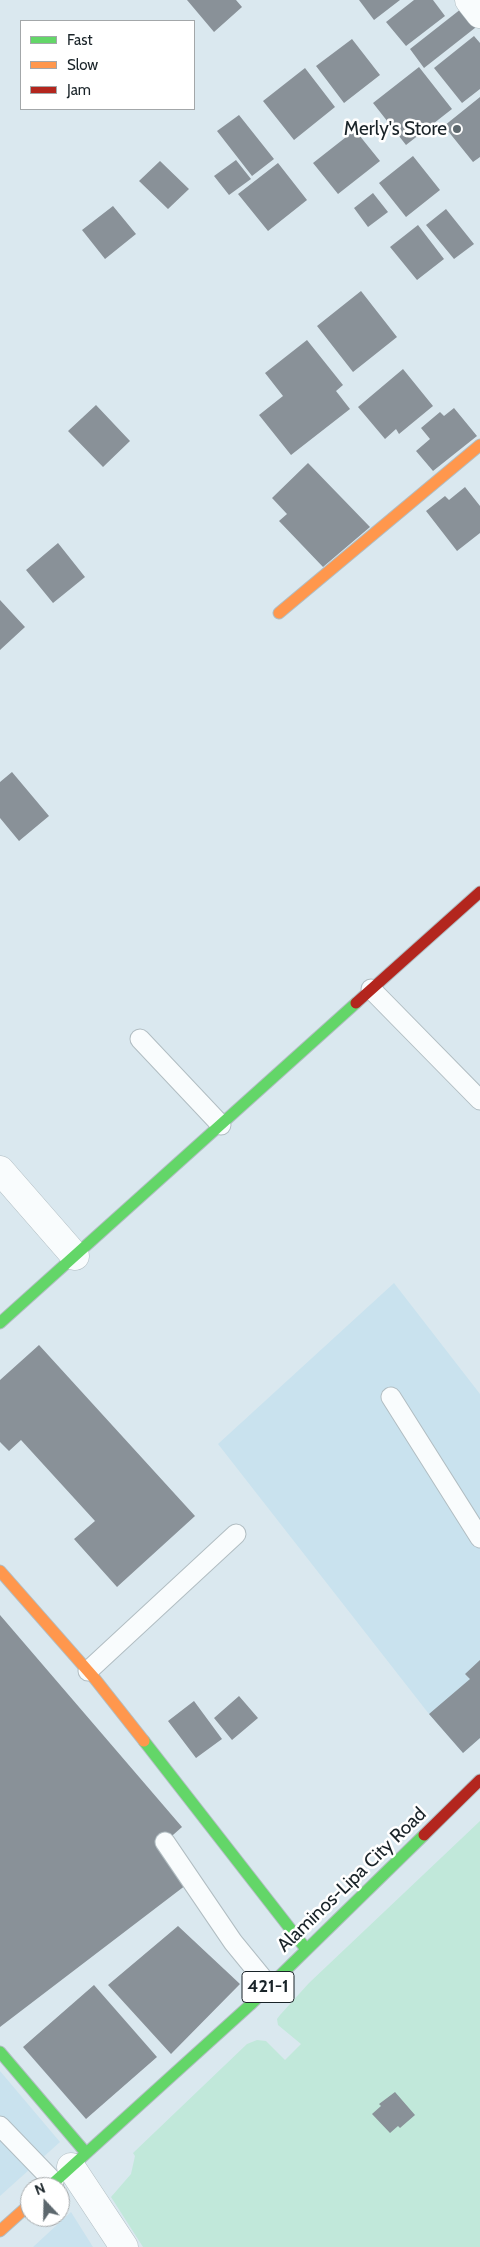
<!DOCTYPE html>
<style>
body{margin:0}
#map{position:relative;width:480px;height:2247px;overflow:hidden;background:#dae8ef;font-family:Cabin,sans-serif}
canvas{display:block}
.legend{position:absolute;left:20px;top:20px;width:175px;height:90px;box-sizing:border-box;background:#fff;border:1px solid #a3a7a9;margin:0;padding:6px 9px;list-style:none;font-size:15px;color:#192328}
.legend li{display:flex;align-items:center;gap:10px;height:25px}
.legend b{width:25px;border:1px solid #a3a7a9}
.north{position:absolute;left:20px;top:2177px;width:50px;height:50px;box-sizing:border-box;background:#fff;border:1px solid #a3a7a9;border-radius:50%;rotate:339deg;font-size:14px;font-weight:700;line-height:20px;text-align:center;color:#192328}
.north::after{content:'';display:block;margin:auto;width:18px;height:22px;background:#5d686e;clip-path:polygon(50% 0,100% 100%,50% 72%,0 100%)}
</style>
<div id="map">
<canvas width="480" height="2247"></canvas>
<ul class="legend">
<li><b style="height:6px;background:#63d668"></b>Fast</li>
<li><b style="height:6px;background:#ff974d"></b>Slow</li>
<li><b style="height:6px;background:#b3261e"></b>Jam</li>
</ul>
<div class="north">N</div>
</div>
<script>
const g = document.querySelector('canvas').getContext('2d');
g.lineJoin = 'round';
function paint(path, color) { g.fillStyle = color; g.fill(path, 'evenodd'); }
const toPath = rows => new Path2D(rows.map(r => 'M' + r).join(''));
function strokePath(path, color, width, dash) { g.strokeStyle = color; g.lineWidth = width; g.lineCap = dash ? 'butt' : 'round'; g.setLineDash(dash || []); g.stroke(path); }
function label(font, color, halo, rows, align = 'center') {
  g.font = font + ' Cabin,sans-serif'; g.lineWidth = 5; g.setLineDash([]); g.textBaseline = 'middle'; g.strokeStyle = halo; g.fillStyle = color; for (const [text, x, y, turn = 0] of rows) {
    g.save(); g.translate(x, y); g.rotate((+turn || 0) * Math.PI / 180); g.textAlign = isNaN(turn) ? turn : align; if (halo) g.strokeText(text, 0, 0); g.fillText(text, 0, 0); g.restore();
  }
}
paint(toPath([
 [394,1283,480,1394,480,1738,463,1753,429,1714,218,1444],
 [0,2071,60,2142,0,2196],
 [71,2212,93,2247,33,2247]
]), '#c9e2ee');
paint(toPath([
 [480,1821,480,2247,143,2247,111,2197,131,2174,135,2156,133,2153,247,2044,257,2040,266,2041,285,2060,301,2044,278,2025,277,2019,280,2015,309,1983]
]), '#c1e8da');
paint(toPath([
 [187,0,236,0,242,7,214,32],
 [359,0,400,0,374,20],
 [414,0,433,0,445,16,406,46,386,22],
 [466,5,480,24,424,68,410,49],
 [474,36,480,43,480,89,462,103,434,68],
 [352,39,380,75,344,103,316,66],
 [419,67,452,109,406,145,373,103],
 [305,68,335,107,294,140,263,101],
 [480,97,480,157,473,162,444,126],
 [239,115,274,159,252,176,217,131],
 [355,130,380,161,338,194,313,163],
 [413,156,440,190,406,217,379,183],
 [236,160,251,179,229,195,214,176],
 [160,161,189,189,168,209,139,181],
 [278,163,307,200,268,231,238,194],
 [373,193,388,212,368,227,354,208],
 [113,206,136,234,105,259,82,230],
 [446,209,474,244,454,259,426,225],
 [418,225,444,259,417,280,390,247],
 [361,291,397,337,353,372,317,326],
 [307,340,343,385,336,391,350,409,291,455,259,415,283,396,265,373],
 [403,369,433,406,399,434,396,429,385,439,358,407],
 [96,405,130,441,103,467,68,431],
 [454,408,477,436,433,471,416,451,430,439,421,428,440,412,444,416],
 [308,463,370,527,323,567,279,521,287,514,272,498],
 [465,487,480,506,480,533,457,551,426,511,445,496,449,500],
 [58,543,85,577,53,603,26,570],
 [0,600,25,627,0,650],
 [12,772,49,816,19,841,0,818,0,782],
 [39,1345,195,1516,117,1587,74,1539,95,1521,21,1440,9,1451,0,1442,0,1380],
 [0,1615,182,1827,165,1842,186,1885,0,2027],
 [480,1660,480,1738,463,1753,429,1714,470,1679,465,1674],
 [239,1696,258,1718,232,1740,214,1718],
 [194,1701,222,1739,196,1758,168,1721],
 [178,1926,240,1984,171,2054,108,1985],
 [94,1985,157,2057,86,2119,23,2047],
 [395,2092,415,2115,400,2128,398,2126,390,2133,372,2114,381,2106,379,2104]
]), '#899198');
const lane = toPath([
 [371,989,480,1100],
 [140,1039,221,1125],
 [391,1397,480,1538],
 [88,1671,236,1534],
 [165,1842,233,1942,269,1986],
 [0,2126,54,2182]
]);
const street = toPath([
 [469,0,480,14],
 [0,1170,75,1256],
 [71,2167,124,2247]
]);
const fast = toPath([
 [0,1323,356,1003],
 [144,1741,306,1949],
 [0,2052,86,2153],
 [49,2187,250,2005,424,1835]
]);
const slow = toPath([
 [279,613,480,445],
 [0,1571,95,1679,144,1741],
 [0,2231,30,2204]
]);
const jam = toPath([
 [356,1003,480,892],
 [424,1835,480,1780]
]);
strokePath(lane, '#b1bdc2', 21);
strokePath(street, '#b1bdc2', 29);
strokePath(fast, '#b1bdc2', 13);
strokePath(slow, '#b1bdc2', 13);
strokePath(jam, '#b1bdc2', 13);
strokePath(lane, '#f9fcfd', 19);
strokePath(street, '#f9fcfd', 28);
strokePath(fast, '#63d668', 11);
strokePath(slow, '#ff974d', 11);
strokePath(jam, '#b3261e', 11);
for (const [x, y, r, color] of [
 [457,129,5,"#5d686e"]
]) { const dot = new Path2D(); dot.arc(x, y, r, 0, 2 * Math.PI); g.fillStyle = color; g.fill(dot); strokePath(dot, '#fff', 2); }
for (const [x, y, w] of [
 [268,1987,52]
]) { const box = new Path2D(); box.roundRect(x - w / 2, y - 15.5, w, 31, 4); g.fillStyle = '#fff'; g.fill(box); strokePath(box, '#192328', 1); }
label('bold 18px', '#192328', null, [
 ["421-1",268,1987]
]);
label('19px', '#192328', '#fff', [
 ["Merly's Store",447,129]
], 'right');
label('19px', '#192328', '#fff', [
 ["Alaminos-Lipa City Road",352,1880,-44]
]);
</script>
